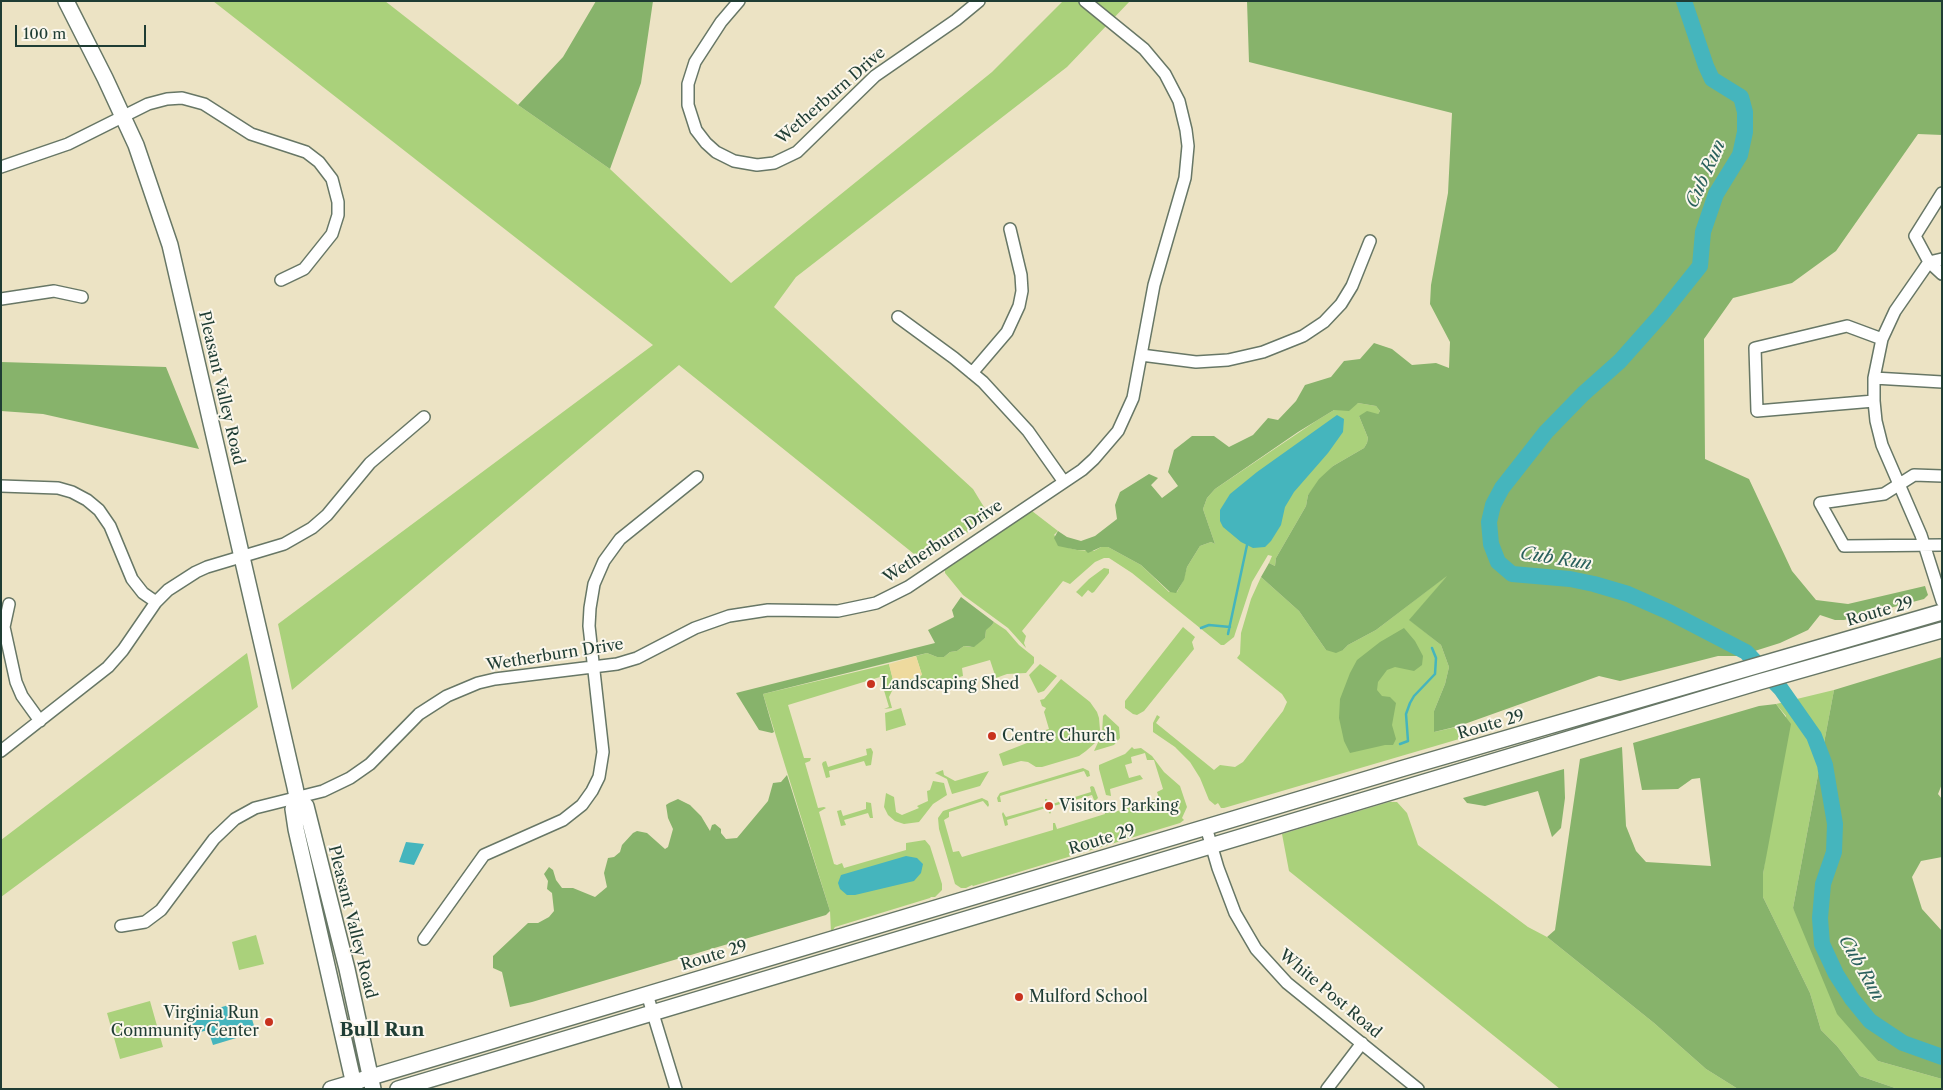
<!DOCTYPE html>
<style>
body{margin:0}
#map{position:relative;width:1943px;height:1090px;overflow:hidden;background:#ece3c4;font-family:"Libre Caslon Text",serif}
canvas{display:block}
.frame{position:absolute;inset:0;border:2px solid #1f3d34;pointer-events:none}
.scale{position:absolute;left:15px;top:25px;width:131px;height:22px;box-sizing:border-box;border:2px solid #1f3d34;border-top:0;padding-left:6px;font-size:15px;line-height:18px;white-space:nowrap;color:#1f3d34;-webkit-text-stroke:4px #fbf7ec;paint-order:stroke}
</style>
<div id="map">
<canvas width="1943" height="1090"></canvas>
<div class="frame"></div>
<div class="scale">100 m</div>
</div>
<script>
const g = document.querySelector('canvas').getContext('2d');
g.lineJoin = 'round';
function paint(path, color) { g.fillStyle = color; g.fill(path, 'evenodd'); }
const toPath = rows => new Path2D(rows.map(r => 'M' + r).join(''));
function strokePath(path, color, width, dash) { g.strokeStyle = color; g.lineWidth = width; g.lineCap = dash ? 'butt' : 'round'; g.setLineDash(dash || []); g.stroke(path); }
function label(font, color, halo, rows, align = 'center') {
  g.font = font + ' "Libre Caslon Text",serif'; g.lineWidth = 4; g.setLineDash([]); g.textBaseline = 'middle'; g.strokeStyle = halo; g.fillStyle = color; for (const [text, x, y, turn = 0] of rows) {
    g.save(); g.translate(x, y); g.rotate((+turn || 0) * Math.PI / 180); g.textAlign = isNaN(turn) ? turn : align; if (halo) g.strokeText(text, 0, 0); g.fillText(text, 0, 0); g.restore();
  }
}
paint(toPath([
 [213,1,385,1,518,105,610,169,731,283,992,72,1063,1,1130,1,1067,67,796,277,774,307,973,489,990,517,924,562,679,365,292,690,278,624,653,345],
 [1358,403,1376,406,1380,411,1378,414,1359,416,1368,438,1367,443,1364,448,1333,466,1308,495,1306,506,1276,558,1275,566,1269,563,1272,556,1268,555,1252,582,1234,637,1224,645,1221,645,1132,573,1109,558,1104,558,1095,562,1070,584,1063,581,1022,631,1026,636,1024,643,1026,648,1008,628,963,595,945,573,945,570,1032,511,1058,531,1054,535,1069,548,1077,550,1094,551,1101,547,1108,547,1141,565,1169,592,1177,592,1183,581,1187,567,1200,546,1211,542,1215,544,1203,509,1207,498,1215,489,1316,421,1334,410],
 [1104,568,1109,569,1109,573,1094,592,1092,593,1088,590,1082,597,1076,592,1089,579],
 [1449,574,1410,620,1441,645,1449,667,1445,684,1434,711,1434,732,1461,726,1466,737,1224,808,1221,808,1218,803,1215,805,1209,800,1200,778,1190,762,1175,747,1153,732,1153,723,1157,715,1160,717,1156,723,1214,770,1220,765,1235,767,1243,762,1283,711,1287,702,1282,694,1237,658,1240,654,1241,633,1251,599,1261,577,1299,611,1326,650,1343,650,1348,645,1376,630],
 [994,622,1006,630,1019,645,1034,657,1034,663,1026,673,1007,674,996,678,990,660,962,668,963,676,922,688,921,687,908,690,905,681,922,675,916,656,927,653,937,657,944,657,950,652,957,651,964,646,970,647,976,645,978,642,985,638,986,629,992,625],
 [1183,627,1195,637,1192,642,1194,649,1144,711,1137,715,1133,714,1125,708,1125,701],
 [247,653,258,707,1,897,1,840],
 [889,664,894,684,904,681,904,683,894,687,889,697,892,708,884,709,889,707,880,677,788,705,804,758,811,758,810,761,805,763,818,808,824,807,826,808,819,812,834,864,837,865,842,863,844,868,906,850,906,843,925,840,930,846,942,884,942,890,935,897,931,897,930,898,835,927,831,933,830,911,763,694],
 [1040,664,1057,676,1044,691,1038,693,1029,675],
 [1061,679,1090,702,1097,712,1099,718,1100,730,1095,743,1086,751,1079,756,1042,767,1036,767,1028,762,1021,761,1003,766,999,754,1027,743,1032,734,1049,729,1044,712,1046,708,1042,706,1040,700,1044,699],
 [1834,690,1793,908,1878,1061,1942,1079,1942,1089,1898,1089,1860,1076,1837,1046,1821,1030,1810,993,1763,897,1763,874,1786,716,1776,704],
 [901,708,906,725,886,731,885,713],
 [1105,714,1119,727,1120,738,1114,745,1094,751,1102,734,1103,716],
 [1132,747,1134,749,1141,748,1152,756,1164,772,1180,786,1187,807,1182,818,1184,820,1180,823,973,886,972,885,966,888,961,888,955,884,939,829,938,818,943,811,982,798,988,801,989,805,988,807,983,801,949,812,949,817,944,820,953,852,959,851,962,857,1053,830,1053,823,1055,823,1057,829,1105,814,1104,808,1107,807,1111,813,1159,798,1157,792,1163,789,1154,760,1147,760,1145,753,1131,757,1132,763,1125,765,1129,778,1140,775,1143,779,1110,789,1111,796,1106,795,1099,769,1099,765,1125,754],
 [871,748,873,752,871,765,866,766,864,761,829,771,830,777,826,778,822,764,823,762,826,761,828,767,867,755,866,749],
 [1083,768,1089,771,1090,776,1087,777,1084,771,1000,796,1001,802,998,802,997,798,1000,793],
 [943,770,944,775,955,781,989,771,980,786,952,794,947,779,935,773],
 [933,781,944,783,947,795,933,804,919,822,904,824,895,821,888,815,884,807,886,793,894,797,896,812,902,815,919,808,917,806,928,801,927,791,930,790],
 [1092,786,1094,787,1098,798,1096,800,1094,800,1092,795,1050,807,1051,812,1050,814,1046,808,1007,820,1008,825,1005,826,1002,814,1003,812,1006,817,1045,806,1045,799,1047,799,1049,805,1091,792,1090,787],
 [866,802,871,803,873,818,870,818,868,813,844,820,846,825,841,826,837,811,841,810,843,816,866,809],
 [1389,802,1397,802,1407,813,1418,845,1528,927,1547,937,1654,1023,1706,1069,1738,1089,1560,1089,1289,871,1282,834],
 [256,935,264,964,239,970,232,942],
 [150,1001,163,1047,120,1059,107,1013]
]), '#aad17b');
paint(toPath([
 [596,1,653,1,641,83,610,169,518,105,563,57],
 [1247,1,1942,1,1942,135,1918,134,1836,251,1792,283,1733,298,1704,339,1705,459,1749,479,1792,571,1816,600,1848,604,1925,586,1928,595,1924,599,1844,620,1835,620,1820,615,1808,630,1780,643,1739,656,1718,656,1620,681,1599,676,1459,726,1434,732,1434,711,1445,684,1449,667,1441,645,1409,620,1447,576,1376,630,1348,645,1343,650,1336,653,1326,650,1299,611,1261,577,1269,563,1275,566,1276,558,1306,506,1308,495,1319,479,1333,466,1364,448,1367,443,1368,438,1359,416,1367,411,1378,414,1380,411,1376,406,1358,403,1349,411,1334,410,1298,432,1215,489,1207,498,1203,509,1215,544,1211,542,1200,546,1187,567,1184,580,1176,593,1170,592,1141,565,1108,547,1101,547,1088,553,1085,550,1077,550,1058,546,1054,538,1058,531,1067,537,1081,541,1095,536,1117,519,1115,505,1120,492,1149,474,1158,478,1151,485,1162,498,1178,486,1168,472,1174,450,1192,436,1214,436,1229,447,1253,435,1268,418,1278,420,1296,401,1305,385,1331,377,1344,361,1360,359,1374,343,1392,349,1412,365,1436,363,1449,368,1450,342,1430,304,1431,285,1448,193,1452,113,1249,62],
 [1,362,166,367,199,449,43,414,1,411],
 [961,597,994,622,992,625,986,630,985,638,974,647,964,646,957,651,950,652,944,657,937,657,927,653,763,694,774,732,772,733,759,730,736,693,935,643,928,630,954,617,952,610],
 [1404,628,1415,641,1423,656,1422,665,1414,671,1395,667,1387,670,1378,682,1377,690,1382,696,1390,697,1396,703,1392,725,1396,739,1393,745,1385,745,1350,753,1344,741,1339,718,1340,699,1350,673,1357,660,1380,642],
 [1942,657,1942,784,1938,794,1942,799,1942,857,1921,861,1912,877,1922,909,1942,931,1942,1079,1878,1061,1837,1014,1793,908,1834,690],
 [1776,704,1791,724,1763,874,1763,897,1810,993,1821,1030,1837,1046,1860,1076,1898,1089,1738,1089,1706,1069,1654,1023,1547,937,1555,930,1580,759,1622,747,1626,826,1636,851,1646,862,1711,866,1700,778,1692,779,1678,789,1642,790,1633,743,1759,706],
 [1564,769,1565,798,1561,828,1552,837,1538,791,1485,806,1467,803,1463,798],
 [787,775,830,911,826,915,532,1002,510,1007,502,972,493,968,493,956,528,923,538,923,549,917,554,911,552,893,547,889,548,881,544,874,549,867,553,870,556,880,562,888,573,888,595,897,607,887,604,873,608,858,614,857,620,852,622,845,633,833,637,831,647,833,665,849,668,847,673,829,668,818,666,805,669,803,678,799,690,805,701,816,710,831,712,825,715,824,721,829,721,833,726,839,737,838,768,801,773,783,781,782]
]), '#87b36b');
paint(toPath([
 [916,656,922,675,894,684,889,664]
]), '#eeda9e');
paint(toPath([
 [1337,415,1344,419,1343,432,1328,453,1294,492,1285,507,1281,525,1271,541,1265,547,1253,548,1241,542,1223,527,1220,521,1220,510,1230,494,1257,472],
 [406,842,424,844,414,865,399,862],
 [906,856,917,858,923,864,921,873,914,881,855,895,847,895,840,889,838,883,841,875],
 [232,1004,237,1020,251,1016,256,1032,213,1045,208,1030,193,1034,188,1017]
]), '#45b5bd');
strokePath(toPath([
 [1201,628,1209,625,1230,627],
 [1228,634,1247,545],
 [1400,744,1408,741,1406,714,1410,703,1414,696,1435,674,1436,658,1432,648]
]), '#45b5bd', 2.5);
strokePath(toPath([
 [1684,1,1706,66,1712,79,1741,97,1745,112,1745,132,1740,155,1716,194,1703,232,1700,266,1660,316,1620,361,1583,394,1546,432,1502,488,1493,505,1489,522,1491,544,1498,562,1512,574,1570,579,1594,584,1628,594,1669,612,1746,652,1781,689,1814,736,1825,765,1835,824,1834,852,1823,884,1820,918,1822,944,1836,974,1852,999,1870,1021,1903,1043,1942,1057]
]), '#45b5bd', 16);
const minor = toPath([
 [739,1,721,22,695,62,688,84,688,105,696,130,706,143,716,152,734,161,757,165,774,163,797,152,875,76,956,20,979,1],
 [1,167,68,144,148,104,167,99,182,98,204,104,251,134,306,152,319,162,332,179,338,202,338,215,332,234,304,269,281,280],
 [1942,193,1915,236,1929,262,1942,259],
 [1942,274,1929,262,1895,311,1882,339,1874,378,1874,401,1876,421,1882,445,1921,535,1942,601],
 [1,299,54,291,82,297],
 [898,317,954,358,983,382,1028,431,1064,482],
 [1141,355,1196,362,1228,360,1263,352,1303,336,1324,322,1341,304,1352,286,1370,241],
 [972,373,1007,332,1019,306,1022,291,1021,275,1010,229],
 [1874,378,1942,382],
 [1874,401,1757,411,1755,348,1847,326,1882,339],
 [1942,476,1914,475,1884,494,1820,503,1844,546,1942,545],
 [1,486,58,488,72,492,87,500,99,510,110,526,132,579,143,593,156,602],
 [9,604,4,627,16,682,22,696,40,721],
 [1,751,108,667,123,650,156,602,168,590,196,572,207,567,284,544,312,528,327,515,370,463,424,417],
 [1206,827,1218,868,1235,913,1256,949,1287,983,1418,1089],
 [121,926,145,922,161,910,214,839,235,819,255,808,323,791,350,778,370,764,419,714,447,696,478,683,495,679,617,664,637,658,695,628,729,616,768,610,838,611,876,603,908,587,1082,470,1094,459,1118,431,1133,398,1154,285,1185,178,1188,146,1186,130,1179,101,1165,74,1144,49,1085,1],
 [424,939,484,855,563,820,582,805,592,791,599,777,603,752,589,626,590,608,594,584,604,561,620,539,697,477],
 [647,994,676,1089],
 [1327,1089,1362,1043]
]);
const major = toPath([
 [66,1,105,78,136,145,170,245,295,787,297,797,293,809,296,829,355,1089],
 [297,797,306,806,347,969,373,1089],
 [331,1089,1404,768,1942,612],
 [398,1089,1759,682,1942,630]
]);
strokePath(minor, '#677766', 14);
strokePath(major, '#677766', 18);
strokePath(minor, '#fff', 11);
strokePath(major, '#fff', 15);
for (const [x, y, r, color] of [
 [871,684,5,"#c8321e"],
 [992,736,5,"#c8321e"],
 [1049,806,5,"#c8321e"],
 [1019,997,5,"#c8321e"],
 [269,1022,5,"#c8321e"]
]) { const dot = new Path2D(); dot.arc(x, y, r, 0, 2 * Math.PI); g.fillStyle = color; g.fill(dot); strokePath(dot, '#fbf7ec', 2); }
label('16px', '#1f3d34', '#fbf7ec', [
 ["Wetherburn Drive",831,96,-41],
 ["Pleasant Valley Road",221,388,77],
 ["Wetherburn Drive",943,542,-33],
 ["Route 29",1880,612,-16],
 ["Wetherburn Drive",555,655,-9],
 ["Route 29",1491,725,-16],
 ["Route 29",1102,840,-17],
 ["Pleasant Valley Road",352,922,76],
 ["Route 29",714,956,-17],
 ["White Post Road",1330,994,40]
]);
label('16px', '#1f3d34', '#fbf7ec', [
 ["Landscaping Shed",881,684],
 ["Centre Church",1002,736],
 ["Visitors Parking",1059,806],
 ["Mulford School",1029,997],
 ["Virginia Run",259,1013,"right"],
 ["Community Center",259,1031,"right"]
], 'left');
label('italic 18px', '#2a615d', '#fbf7ec', [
 ["Cub Run",1706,174,-66],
 ["Cub Run",1556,559,9],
 ["Cub Run",1861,968,60]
]);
label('bold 19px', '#1f3d34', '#fbf7ec', [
 ["Bull Run",382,1031]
]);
</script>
